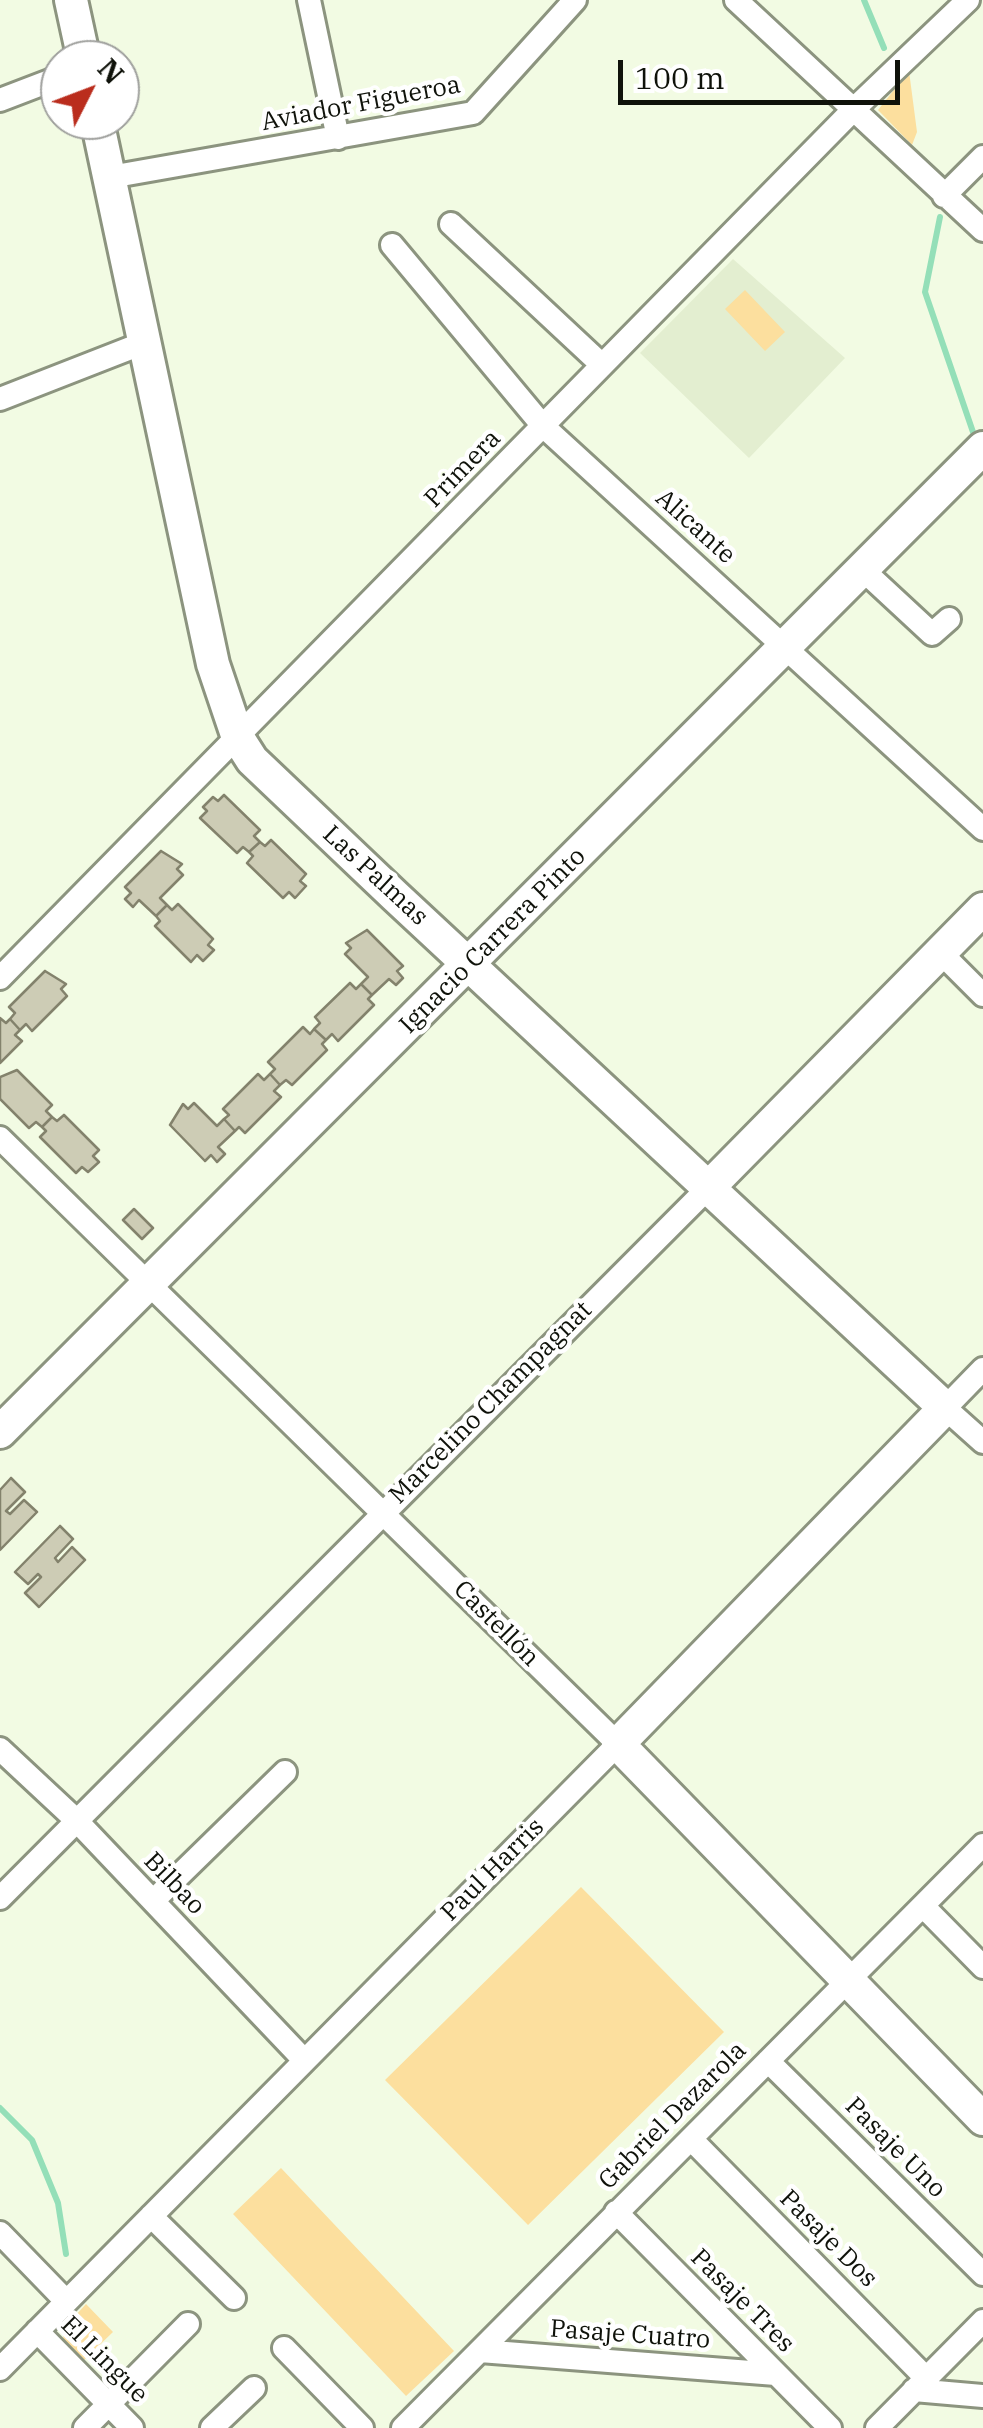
<!DOCTYPE html>
<meta charset="utf-8">
<style>
body{margin:0}
#map{position:relative;width:983px;height:2428px;overflow:hidden;background:#f2fbe3;font-family:"IBM Plex Serif",serif}
canvas{display:block}
.north{position:absolute;left:40px;top:40px;width:100px;height:100px;box-sizing:border-box;background:#fff;border:2px solid #9fa09d;border-radius:50%;rotate:48deg;font-size:28px;font-weight:700;line-height:40px;text-align:center;color:#0f120a}
.north::after{content:'';display:block;margin:auto;width:35px;height:45px;background:#ba2d1d;clip-path:polygon(50% 0,100% 100%,50% 72%,0 100%)}
.scale{position:absolute;left:618px;top:60px;width:282px;height:45px;box-sizing:border-box;border:5px solid #0f120a;border-top:0;padding-left:12px;font-size:30px;line-height:35px;white-space:nowrap;color:#0f120a;-webkit-text-stroke:8px #fff;paint-order:stroke}
</style>
<div id="map">
<canvas width="983" height="2428"></canvas>
<div class="north">N</div>
<div class="scale">100 m</div>
</div>
<script>
const g = document.querySelector('canvas').getContext('2d');
g.lineJoin = 'round';
function paint(path, color) { g.fillStyle = color; g.fill(path, 'evenodd'); }
const toPath = rows => new Path2D(rows.map(r => 'M' + r).join(''));
function strokePath(path, color, width, dash) { g.strokeStyle = color; g.lineWidth = width; g.lineCap = dash ? 'butt' : 'round'; g.setLineDash(dash || []); g.stroke(path); }
function label(font, color, halo, rows, align = 'center') {
  g.font = font + ' "IBM Plex Serif",serif'; g.lineWidth = 9; g.setLineDash([]); g.textBaseline = 'middle'; g.strokeStyle = halo; g.fillStyle = color; for (const [text, x, y, turn = 0] of rows) {
    g.save(); g.translate(x, y); g.rotate((+turn || 0) * Math.PI / 180); g.textAlign = isNaN(turn) ? turn : align; if (halo) g.strokeText(text, 0, 0); g.fillText(text, 0, 0); g.restore();
  }
}
paint(toPath([
 [733,259,845,358,749,458,640,353]
]), '#e3eed0');
paint(toPath([
 [909,71,917,132,912,145,878,110],
 [745,290,785,332,765,351,725,309],
 [581,1887,724,2032,528,2225,385,2080],
 [281,2168,454,2351,406,2396,233,2214],
 [86,2304,113,2332,83,2361,63,2341,64,2328]
]), '#fcdf9e');
strokePath(toPath([
 [864,0,884,48],
 [940,217,925,292,974,435],
 [0,2108,32,2140,58,2203,66,2254]
]), '#94dfb8', 6);
const building = toPath([
 [224,795,260,830,254,836,260,842,249,852,243,847,237,853,200,818,207,811,203,807,213,797,218,801,224,795],
 [271,840,306,874,300,881,306,886,295,898,289,892,283,898,247,863,253,856,249,852,260,842,265,846,271,840],
 [161,851,182,864,177,869,183,875,160,898,167,905,156,916,139,900,133,907,125,899,131,893,125,887,161,851],
 [178,904,213,939,208,945,214,950,203,961,197,955,191,962,155,926,160,921,156,916,167,905,172,910,178,904],
 [367,930,403,966,397,971,403,978,396,985,389,979,372,995,361,984,368,977,345,954,351,948,346,943,367,930],
 [45,971,66,984,61,989,67,996,32,1031,26,1024,20,1030,10,1019,15,1013,9,1007,45,971],
 [350,983,356,989,361,984,372,995,368,999,374,1005,338,1041,332,1034,326,1040,314,1029,320,1023,315,1017,350,983],
 [0,1018,6,1023,10,1019,20,1030,15,1035,22,1041,0,1063,0,1018],
 [303,1027,310,1034,314,1029,326,1040,322,1044,327,1050,292,1085,286,1080,280,1085,270,1074,275,1069,268,1062,303,1027],
 [17,1070,52,1105,46,1111,52,1117,42,1127,36,1122,29,1128,0,1099,0,1077,17,1070],
 [258,1074,264,1080,270,1074,280,1085,274,1091,281,1097,245,1133,239,1127,235,1131,224,1119,229,1115,223,1109,258,1074],
 [194,1103,217,1126,224,1119,235,1131,218,1147,225,1154,217,1162,211,1155,205,1161,170,1125,183,1104,188,1109,194,1103],
 [64,1115,99,1150,93,1156,99,1162,88,1172,82,1167,76,1173,40,1137,46,1131,42,1127,52,1117,57,1121,64,1115],
 [134,1209,153,1228,142,1239,123,1220,134,1209],
 [11,1478,25,1492,6,1511,10,1514,24,1500,37,1512,0,1550,0,1490,11,1478],
 [60,1526,73,1539,55,1558,58,1562,72,1547,85,1560,39,1607,25,1593,41,1577,38,1574,28,1584,15,1572,60,1526]
]);
paint(building, '#cdccb5');
strokePath(building, '#83826c', 2.5);
const street = toPath([
 [309,0,338,138],
 [736,0,983,230],
 [0,100,60,77],
 [110,177,473,113,575,0],
 [944,196,983,157],
 [451,224,602,365],
 [392,245,543,426,983,829],
 [0,399,146,342],
 [863,570,932,634,949,619],
 [940,952,983,995],
 [0,978,855,108,968,0],
 [0,1138,618,1744,0,2369],
 [983,1369,945,1408,983,1442],
 [0,1749,75,1819,304,2060],
 [0,1898,709,1187],
 [153,1901,285,1772],
 [923,1906,983,1967],
 [768,2061,983,2274],
 [691,2139,926,2378],
 [616,2212,830,2428],
 [151,2216,234,2298],
 [0,2233,66,2301],
 [37,2331,132,2428],
 [284,2348,362,2428],
 [480,2351,776,2374],
 [914,2390,983,2396],
 [85,2428,188,2324],
 [212,2428,254,2388],
 [403,2428,983,1845],
 [877,2428,983,2321]
]);
const secondary = toPath([
 [71,0,84,60],
 [97,120,213,664,238,738,252,760,395,896,945,1408,618,1744,983,2119],
 [709,1187,983,909],
 [0,1432,983,448]
]);
strokePath(street, '#8c947f', 28);
strokePath(secondary, '#8c947f', 38);
strokePath(street, '#fff', 22);
strokePath(secondary, '#fff', 32);
label('25px', '#0f120a', '#fff', [
 ["Aviador Figueroa",361,104,-11],
 ["Primera",463,469,-46],
 ["Alicante",695,527,42],
 ["Las Palmas",375,876,43],
 ["Ignacio Carrera Pinto",493,941,-45],
 ["Marcelino Champagnat",491,1403,-45],
 ["Castellón",496,1624,45],
 ["Paul Harris",493,1870,-45],
 ["Bilbao",174,1884,46],
 ["Gabriel Dazarola",673,2116,-45],
 ["Pasaje Uno",895,2148,45],
 ["Pasaje Dos",828,2239,45],
 ["Pasaje Tres",742,2301,45],
 ["Pasaje Cuatro",630,2335,4],
 ["El Lingue",104,2360,45]
]);
</script>
